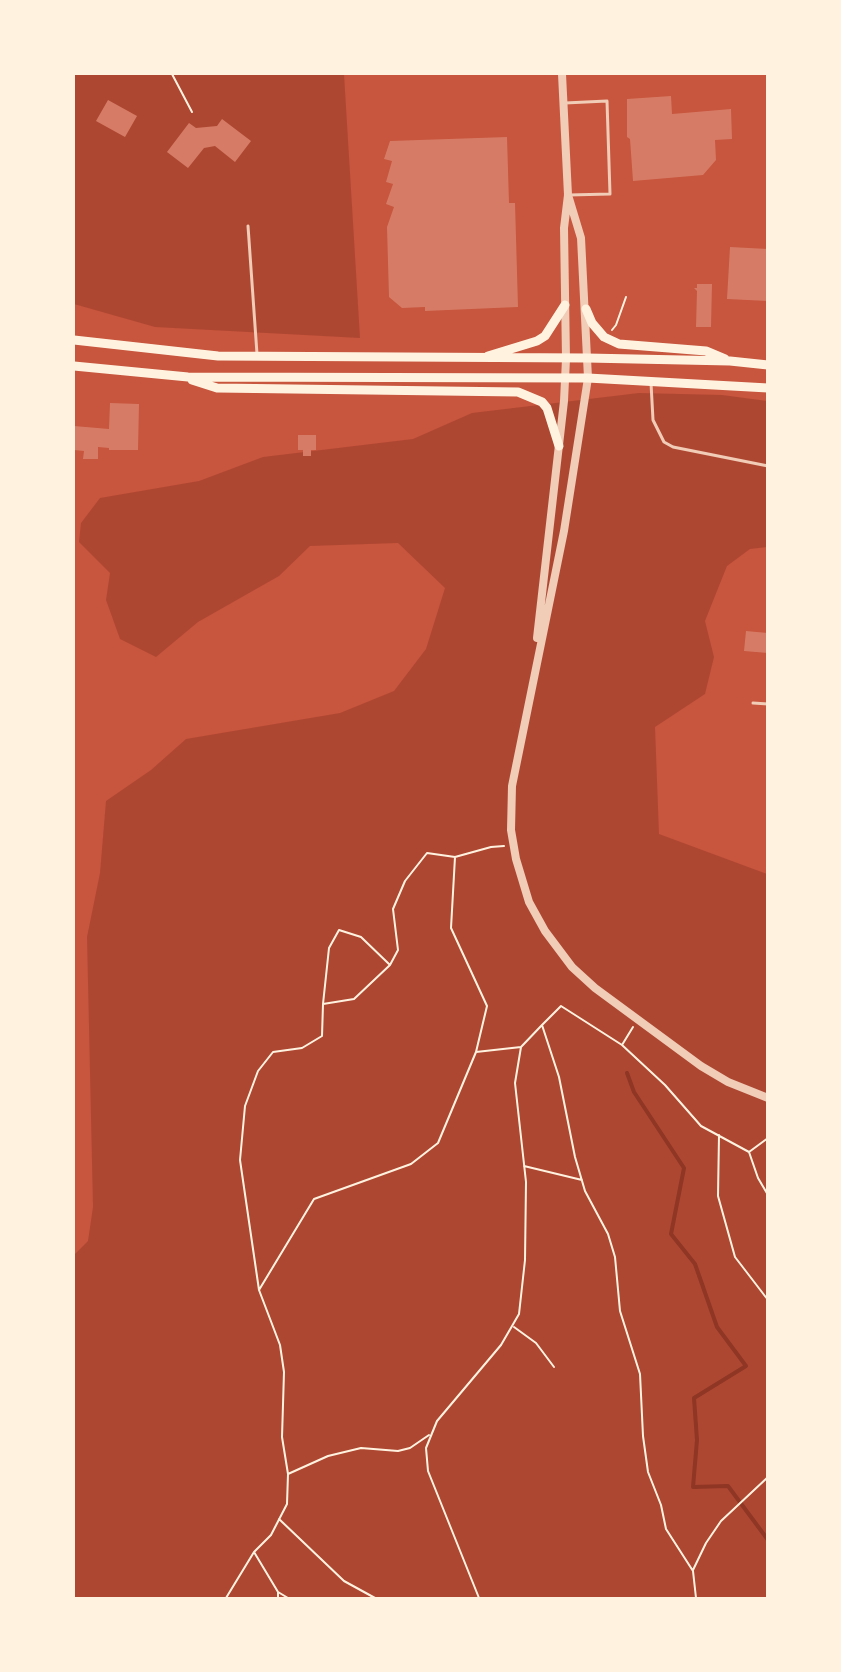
<!DOCTYPE html>
<style>
body{margin:0}
#map{position:relative;width:841px;height:1672px;overflow:hidden;background:#c8553d;font-family:"Varela Round",sans-serif}
canvas{display:block}
.frame{position:absolute;inset:0;border:75px solid #fff3e0;pointer-events:none}
</style>
<div id="map">
<canvas width="841" height="1672"></canvas>
<div class="frame"></div>
</div>
<script>
const g = document.querySelector('canvas').getContext('2d');
g.lineJoin = 'round';
function paint(path, color) { g.fillStyle = color; g.fill(path, 'evenodd'); }
const toPath = rows => new Path2D(rows.map(r => 'M' + r).join(''));
function strokePath(path, color, width, dash) { g.strokeStyle = color; g.lineWidth = width; g.lineCap = dash ? 'butt' : 'round'; g.setLineDash(dash || []); g.stroke(path); }
paint(toPath([
 [74,74,344,74,360,338,155,327,74,304],
 [639,393,722,395,767,401,767,547,750,549,727,566,705,621,714,657,705,694,655,727,659,834,767,874,767,1598,74,1598,74,1255,88,1241,93,1207,87,937,100,873,106,801,151,770,186,739,340,713,394,691,426,649,445,588,398,543,310,546,279,576,198,622,156,657,120,639,106,600,110,573,79,542,81,523,100,498,199,481,263,457,413,439,472,413]
]), '#ae4732');
strokePath(toPath([
 [627,1073,634,1092,684,1168,671,1234,695,1264,717,1327,746,1366,694,1398,697,1440,693,1487,728,1486,768,1540]
]), '#8f3625', 4);
paint(toPath([
 [671,96,672,114,731,109,732,139,715,140,716,160,703,175,633,181,630,139,627,137,627,99],
 [108,100,137,116,125,137,96,121],
 [222,119,251,141,235,162,215,146,204,148,188,168,167,152,189,123,196,128,217,126],
 [507,137,509,203,515,203,518,307,425,311,425,307,402,308,389,297,387,227,394,207,386,204,393,184,386,182,392,161,384,159,390,141],
 [730,247,768,249,768,301,727,299],
 [697,284,712,284,711,327,696,327,697,291,694,288,697,288],
 [110,403,139,404,138,450,109,450,109,448,98,447,98,459,83,459,84,451,74,450,74,426,109,429],
 [298,435,316,435,316,450,311,450,311,456,303,456,303,450,298,450],
 [746,631,768,633,768,653,744,651]
]), '#d67c66');
strokePath(toPath([
 [172,74,192,112],
 [612,330,616,325,626,297],
 [455,857,491,847,504,846],
 [323,1004,329,948,339,930,361,937,390,965],
 [542,1025,561,1006,622,1045,665,1085,701,1126,749,1152,758,1178,768,1195],
 [622,1045,633,1027],
 [719,1135,718,1196,735,1257,768,1300],
 [749,1152,768,1138],
 [524,1166,582,1180],
 [259,1290,314,1199,411,1164,438,1143,476,1052,521,1047],
 [514,1327,536,1343,554,1367],
 [288,1474,328,1456,361,1448,398,1451,410,1448,429,1435],
 [279,1519,344,1581,375,1598],
 [254,1552,278,1592,278,1598],
 [693,1570,706,1543,721,1521,768,1477],
 [278,1592,288,1598],
 [226,1598,254,1552,271,1535,287,1504,288,1474,282,1437,284,1372,280,1345,259,1290,240,1160,245,1106,258,1071,273,1052,302,1048,322,1036,323,1004,354,999,390,965,398,950,393,909,405,881,427,853,455,857,451,928,487,1006,476,1052],
 [479,1598,428,1471,426,1448,437,1421,501,1345,519,1314,525,1260,526,1182,515,1083,521,1047,542,1025,559,1077,575,1157,585,1191,608,1234,615,1257,620,1311,640,1374,643,1436,648,1472,661,1505,666,1529,693,1571,696,1598]
]), '#fff3e0', 2);
strokePath(toPath([
 [565,103,607,101,610,194,569,195],
 [248,226,257,354],
 [651,383,653,420,664,442,673,447,768,466],
 [753,703,768,704]
]), '#f1ccb7', 3);
strokePath(toPath([
 [568,195,581,238,588,378,564,531,512,786,511,830,516,859,529,902,545,931,572,967,595,988,701,1066,728,1082,768,1098],
 [537,638,564,401,566,359,564,228,568,195,562,74]
]), '#f1ccb7', 8);
strokePath(toPath([
 [586,309,592,323,604,337,619,344,706,351,725,359],
 [74,340,218,356,587,358,730,361,768,365],
 [488,356,537,341,545,336,565,305],
 [74,366,188,377,588,378,768,388],
 [192,380,217,388,518,392,542,402,547,408,559,446]
]), '#fff3e0', 9);
</script>
